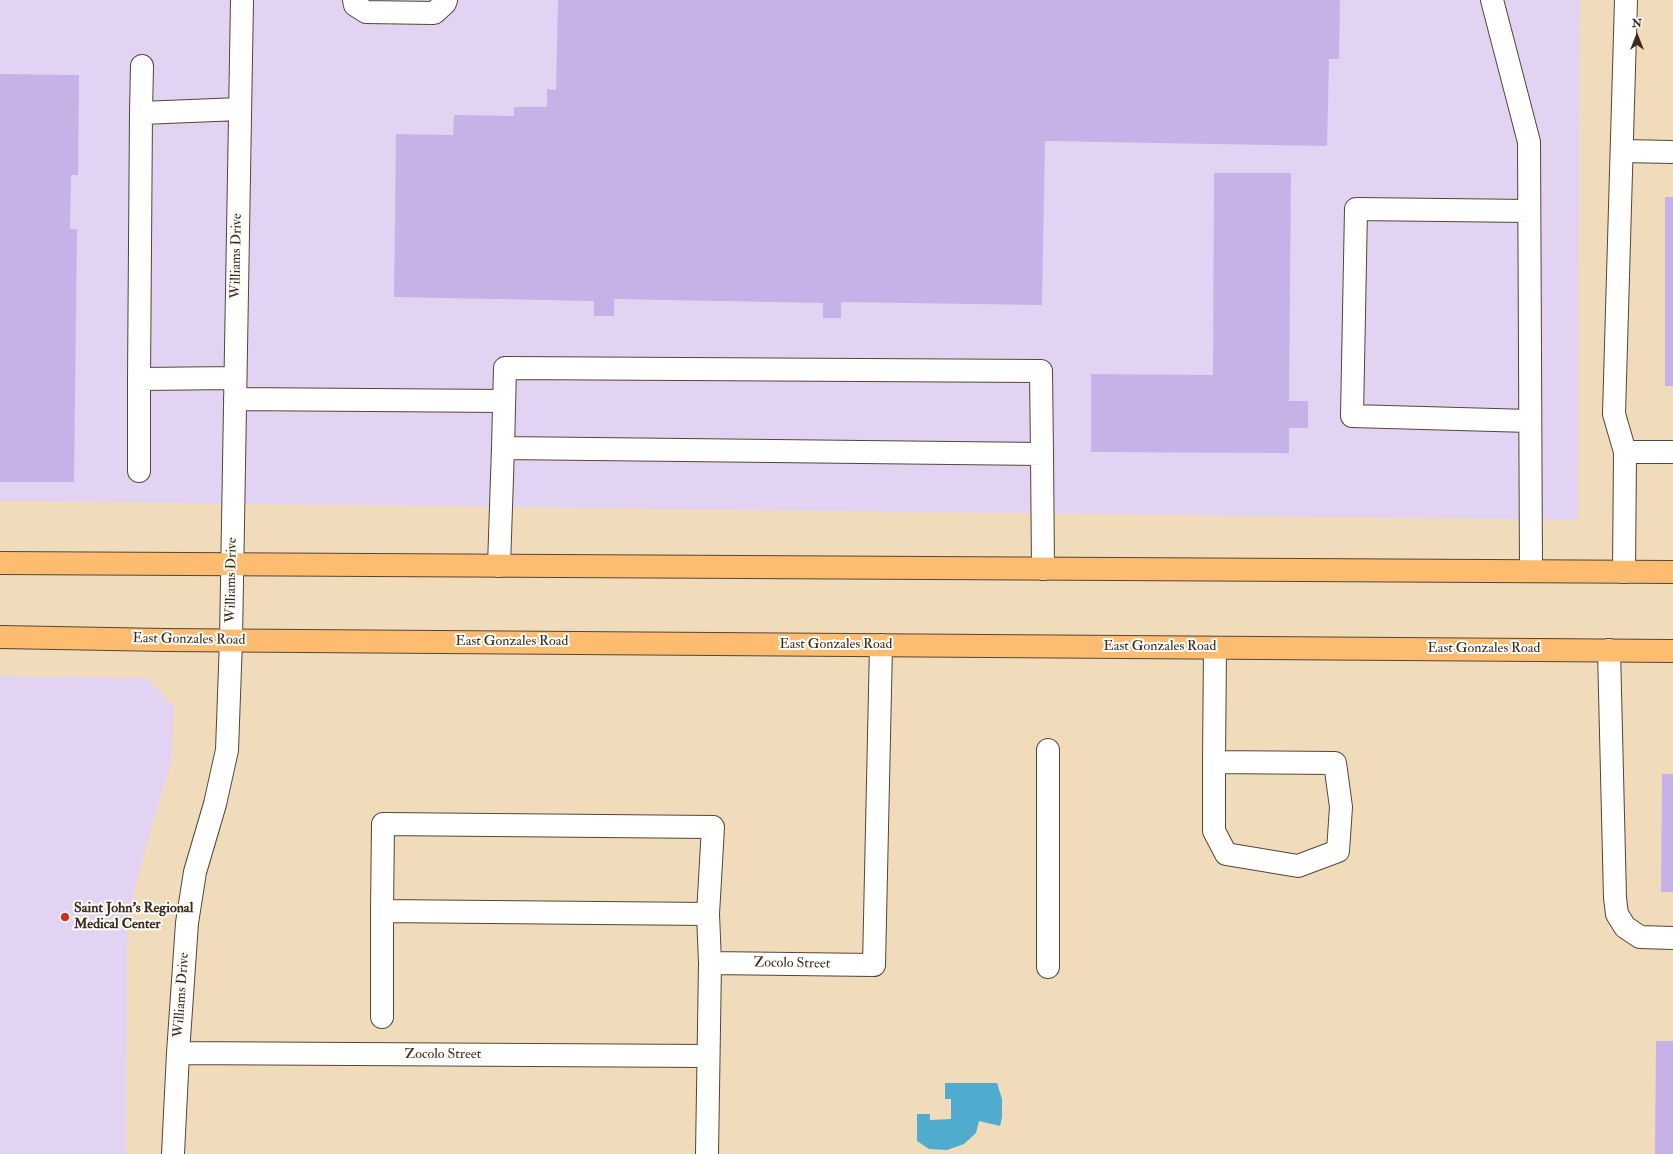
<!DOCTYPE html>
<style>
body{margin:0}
#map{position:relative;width:1673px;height:1154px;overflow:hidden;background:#f0dcbb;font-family:"IM FELL Double Pica",serif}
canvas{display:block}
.north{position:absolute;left:1617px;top:16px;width:40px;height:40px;-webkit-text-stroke:3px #fdfcf7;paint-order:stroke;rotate:0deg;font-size:11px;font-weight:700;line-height:16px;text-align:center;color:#3b2a1e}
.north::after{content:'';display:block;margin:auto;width:14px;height:18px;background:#3b2a1e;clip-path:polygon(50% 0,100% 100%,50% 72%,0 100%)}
</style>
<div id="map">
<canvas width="1673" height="1154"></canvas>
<div class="north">N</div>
</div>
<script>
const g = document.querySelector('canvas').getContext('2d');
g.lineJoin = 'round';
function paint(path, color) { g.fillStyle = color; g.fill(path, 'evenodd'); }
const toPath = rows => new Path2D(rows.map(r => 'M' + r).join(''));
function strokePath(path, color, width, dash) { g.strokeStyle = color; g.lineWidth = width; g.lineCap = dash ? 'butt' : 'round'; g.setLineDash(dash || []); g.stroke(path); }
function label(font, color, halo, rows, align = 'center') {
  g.font = font + ' "IM FELL Double Pica",serif'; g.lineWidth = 4; g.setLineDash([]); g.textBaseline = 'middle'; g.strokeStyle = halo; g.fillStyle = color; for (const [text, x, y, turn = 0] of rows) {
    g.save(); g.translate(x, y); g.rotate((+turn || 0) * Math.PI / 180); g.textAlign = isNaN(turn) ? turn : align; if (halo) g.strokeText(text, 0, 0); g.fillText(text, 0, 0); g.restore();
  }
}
paint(toPath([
 [0,0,1580,0,1578,520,0,501],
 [0,676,147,678,174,707,171,764,151,828,134,891,127,943,126,1154,0,1154]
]), '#e3d3f2');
paint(toPath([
 [945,1083,997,1083,1002,1099,1002,1117,1000,1126,979,1121,976,1133,964,1144,947,1150,929,1149,917,1141,917,1114,930,1114,930,1120,951,1119,951,1099,945,1099]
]), '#50accf');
paint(toPath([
 [558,0,1340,0,1339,59,1329,59,1327,146,1045,141,1042,305,841,302,841,318,823,318,823,303,614,299,614,316,594,316,594,301,394,297,396,134,453,135,454,115,514,116,514,107,547,107,547,89,556,90],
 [0,74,79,75,78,175,71,175,70,229,77,229,74,482,0,482],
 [1214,173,1291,173,1289,401,1308,401,1308,428,1289,428,1289,453,1091,452,1091,374,1213,375],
 [1665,197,1673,197,1673,386,1665,386],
 [1662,774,1673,774,1673,892,1661,892],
 [1656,1041,1673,1041,1673,1154,1655,1154]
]), '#c6b2e7');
const minor = toPath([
 [354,0,355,5,366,12,434,13,445,3,446,0],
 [1492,0,1529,142,1531,571],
 [1626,0,1614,414,1625,452,1673,452],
 [141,113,142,66],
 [1622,151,1673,152],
 [1529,211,1356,209,1352,416,1530,421],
 [235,378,139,379,141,113,240,109],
 [235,399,504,401],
 [1042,454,1041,371,505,368,503,448,1042,454,1043,569],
 [139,471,139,379],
 [499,566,503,448],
 [1624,572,1625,452],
 [1609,650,1615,898,1617,914,1625,927,1640,937,1673,938],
 [1214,762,1335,763,1341,807,1338,851,1298,866,1226,854,1214,831,1214,762,1215,648],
 [710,963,874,965,881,645],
 [1048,967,1048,750],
 [382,1017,382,911],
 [178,1053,708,1056],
 [173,1154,178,1053,187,923,195,872,215,804,227,750,231,640,242,0],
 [707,1154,710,963,708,914,713,827,383,824,382,911,708,914]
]);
const major = toPath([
 [0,563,1673,572],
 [0,637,165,640,1673,651]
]);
strokePath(minor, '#564536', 24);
strokePath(major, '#564536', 24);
strokePath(minor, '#fff', 22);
strokePath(major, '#fdbc6f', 22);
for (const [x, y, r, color] of [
 [65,917,5,"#c8321e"]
]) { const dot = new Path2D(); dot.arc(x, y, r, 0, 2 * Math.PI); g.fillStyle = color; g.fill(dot); strokePath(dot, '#fdfcf7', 1.5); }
label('14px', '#3b2a1e', '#fdfcf7', [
 ["Williams Drive",237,256,-89],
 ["Williams Drive",232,580,-89],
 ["East Gonzales Road",189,640,1],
 ["East Gonzales Road",512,642],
 ["East Gonzales Road",836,645],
 ["East Gonzales Road",1160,647],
 ["East Gonzales Road",1484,649],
 ["Zocolo Street",792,964,1],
 ["Williams Drive",182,995,-86],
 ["Zocolo Street",443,1055]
]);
label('bold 14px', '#3b2a1e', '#fdfcf7', [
 ["Saint John's Regional",74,909],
 ["Medical Center",74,925]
], 'left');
</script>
